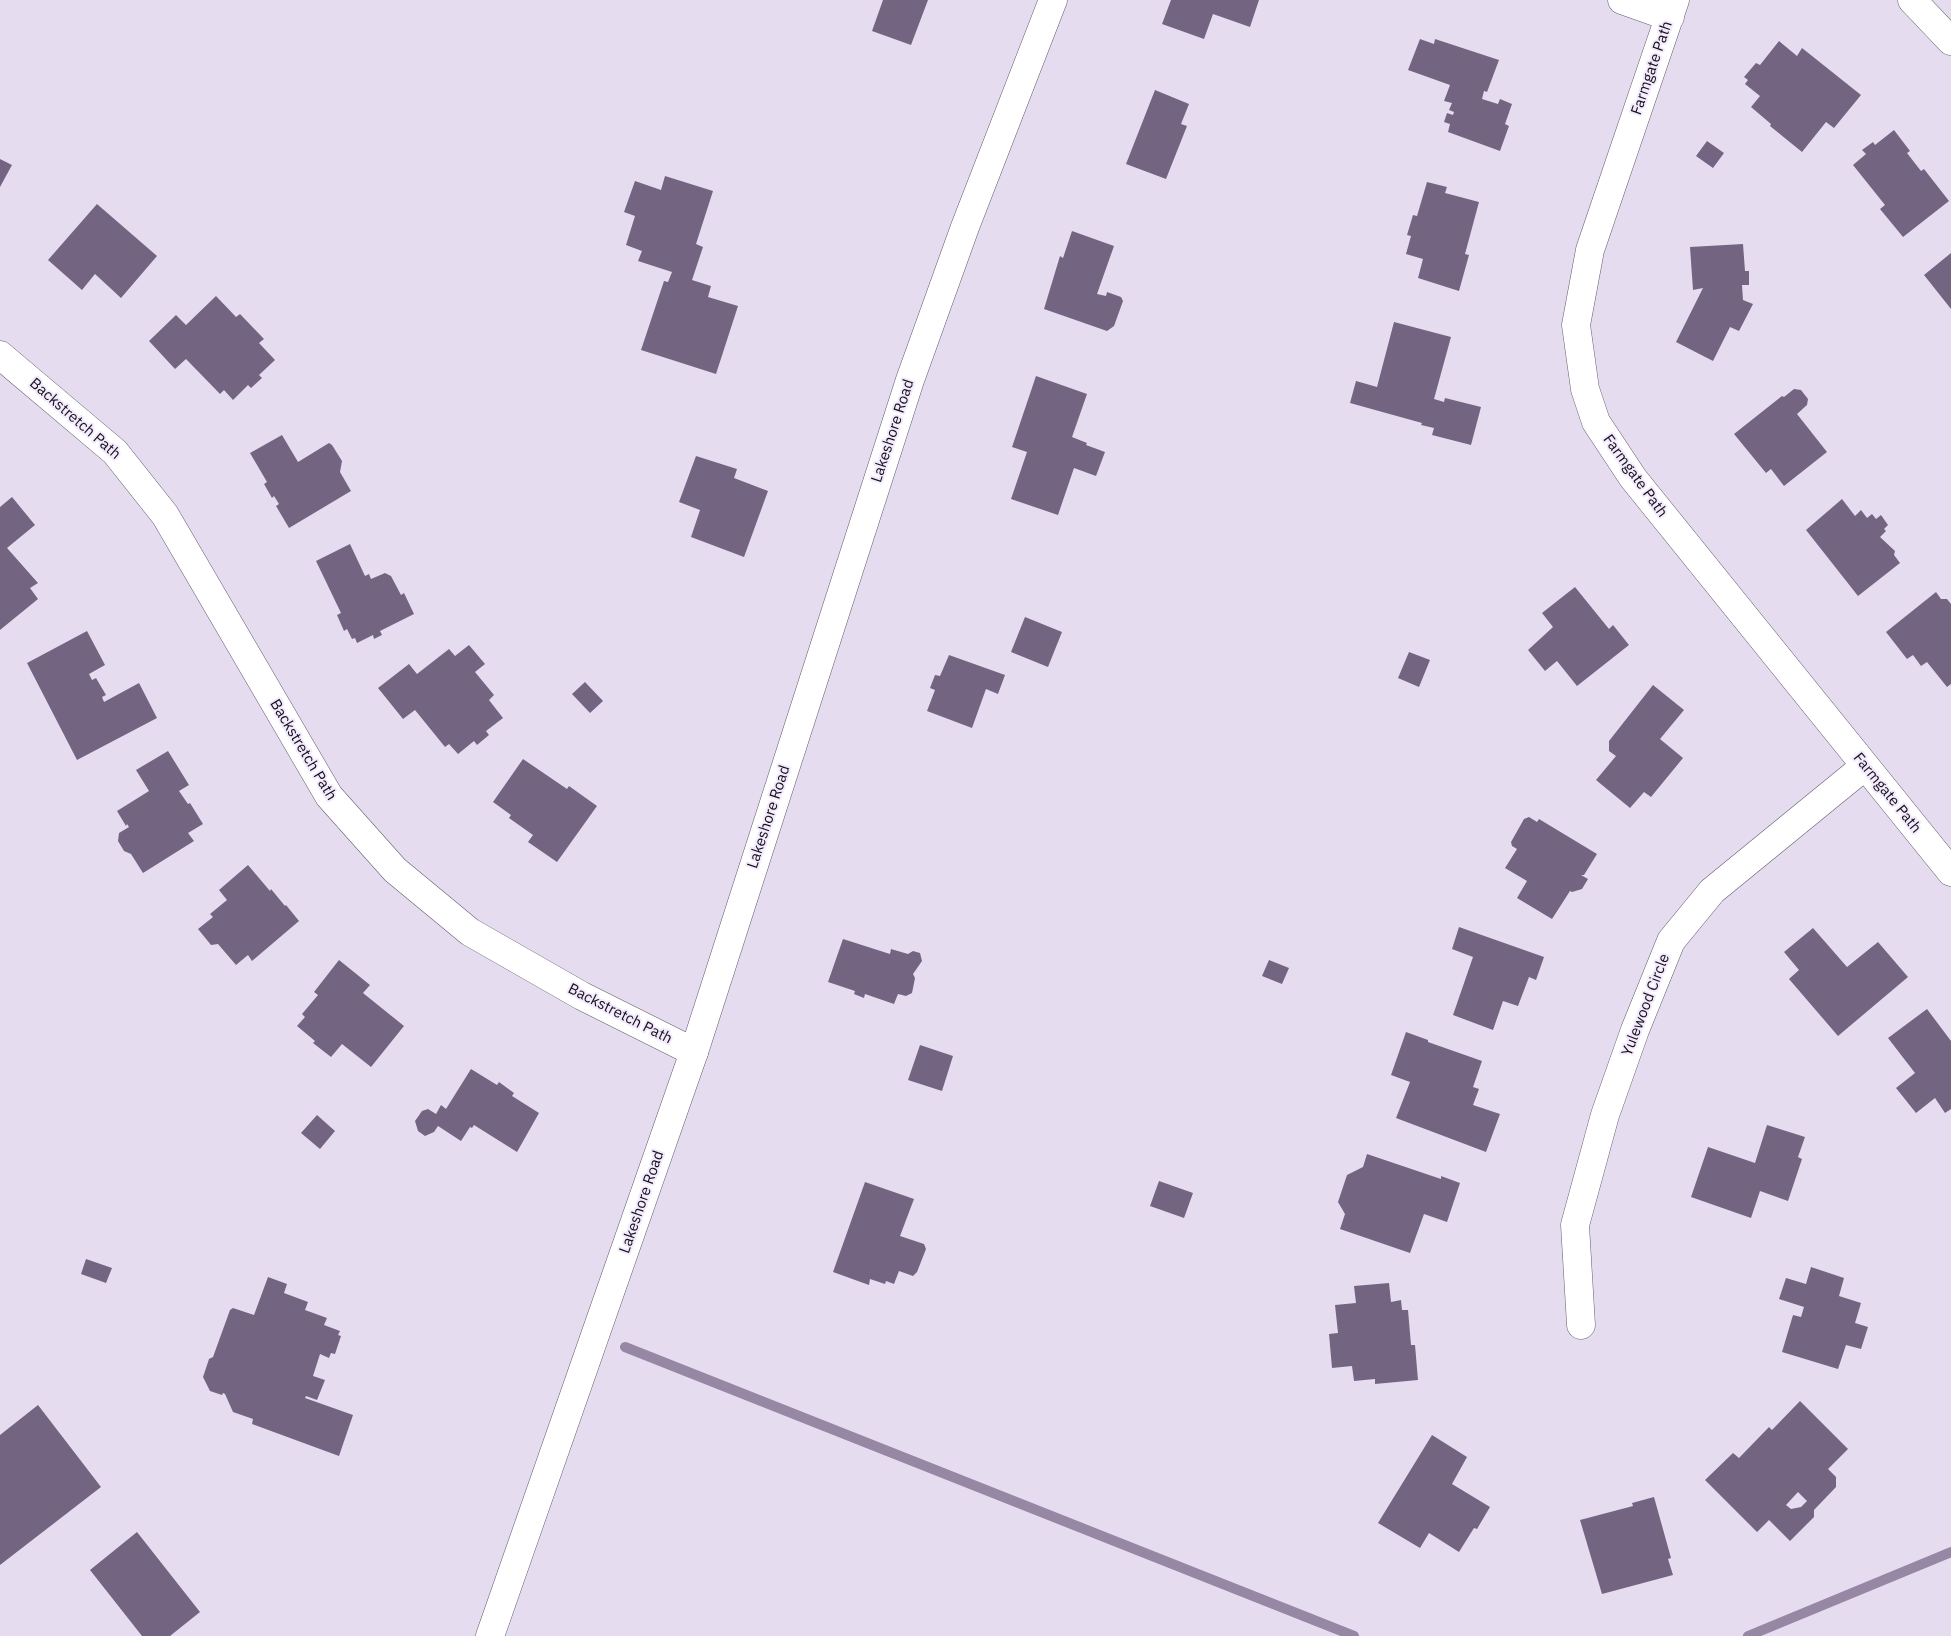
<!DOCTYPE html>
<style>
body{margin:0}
canvas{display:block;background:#e6dcf0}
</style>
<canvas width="1951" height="1636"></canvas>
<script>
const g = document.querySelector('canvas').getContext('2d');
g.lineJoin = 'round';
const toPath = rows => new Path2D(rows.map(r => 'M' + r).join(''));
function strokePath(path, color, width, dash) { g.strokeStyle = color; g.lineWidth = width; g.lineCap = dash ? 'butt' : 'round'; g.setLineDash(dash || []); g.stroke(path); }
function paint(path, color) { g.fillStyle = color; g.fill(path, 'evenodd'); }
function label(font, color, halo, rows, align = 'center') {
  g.font = font + ' "IBM Plex Sans",sans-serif'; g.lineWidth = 4; g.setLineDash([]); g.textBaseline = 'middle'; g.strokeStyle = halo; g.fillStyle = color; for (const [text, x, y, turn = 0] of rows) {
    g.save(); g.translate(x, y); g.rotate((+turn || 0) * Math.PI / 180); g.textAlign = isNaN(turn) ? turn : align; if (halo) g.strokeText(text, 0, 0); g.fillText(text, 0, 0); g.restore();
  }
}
strokePath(toPath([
 [625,1347,1354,1636],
 [1748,1636,1951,1552]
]), '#9687a4', 10);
paint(toPath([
 [883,0,928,0,911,45,872,31],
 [1171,0,1259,0,1250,27,1213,14,1204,39,1162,24],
 [1420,39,1434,44,1435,39,1499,60,1487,92,1484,91,1482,99,1498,104,1500,99,1512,104,1505,124,1509,126,1500,151,1448,132,1450,124,1444,122,1447,113,1453,115,1454,112,1449,110,1452,103,1444,101,1450,85,1408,70],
 [1779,41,1797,56,1802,48,1861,95,1834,128,1826,122,1802,152,1770,126,1771,124,1751,107,1760,96,1745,84,1748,80,1744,77,1756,63,1760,65],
 [1155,90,1189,104,1181,124,1187,126,1166,179,1126,164],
 [1894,130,1910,151,1907,153,1921,171,1924,169,1949,201,1903,237,1880,209,1885,205,1853,165,1866,154,1862,150,1873,142,1875,145],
 [1707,141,1724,153,1713,168,1696,156],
 [0,159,12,165,0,187],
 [665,176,713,191,696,244,703,247,692,280,711,286,708,297,738,306,716,374,641,350,664,281,668,282,672,272,638,261,642,251,626,245,635,216,624,212,635,181,661,190],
 [1427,182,1447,187,1445,193,1479,202,1465,254,1469,255,1459,291,1418,278,1423,259,1406,254,1411,236,1407,235,1413,215,1417,216],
 [97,204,157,256,121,298,95,274,82,290,48,260],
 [1072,231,1114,246,1097,294,1106,296,1107,292,1121,297,1123,301,1114,326,1107,331,1044,309,1060,256,1063,258],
 [1743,244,1745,271,1749,271,1749,285,1742,285,1743,300,1753,304,1739,331,1730,327,1713,361,1676,342,1703,288,1693,290,1690,247],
 [1951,253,1951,309,1924,275],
 [216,296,236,317,240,314,264,339,259,343,275,360,259,375,262,378,251,388,248,385,233,400,224,390,220,394,186,359,175,369,149,341,176,315,186,325],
 [1394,322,1451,337,1434,399,1444,402,1445,398,1481,407,1471,445,1432,435,1434,428,1421,425,1422,423,1350,403,1356,381,1377,387],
 [1036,376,1087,394,1072,437,1087,443,1086,445,1105,452,1096,476,1074,468,1058,515,1011,499,1027,452,1012,447],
 [1794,389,1801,390,1808,399,1807,405,1797,414,1827,452,1784,486,1771,469,1766,473,1734,434,1782,396,1784,397],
 [282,435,298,462,329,443,332,445,342,461,340,472,351,491,289,528,276,506,279,504,274,496,272,498,264,484,267,482,250,453],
 [696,456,737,469,734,478,768,491,744,557,691,537,700,510,679,502],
 [12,497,35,525,7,548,38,583,30,588,38,599,0,630,0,507],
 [1842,499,1855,516,1861,510,1867,518,1872,514,1876,519,1881,515,1888,525,1884,529,1886,531,1880,537,1895,551,1894,555,1900,563,1858,596,1806,530],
 [350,544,365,576,369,574,371,579,385,573,391,576,401,595,404,593,414,614,380,631,382,635,374,639,373,635,357,643,355,638,352,639,347,629,344,631,337,615,341,613,316,561],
 [1575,587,1609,629,1613,625,1629,645,1577,686,1557,661,1545,671,1528,650,1553,627,1542,613],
 [1936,592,1941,599,1947,599,1951,604,1951,684,1947,687,1927,662,1921,666,1913,655,1907,659,1886,632],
 [1025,617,1062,632,1048,667,1011,652],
 [87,631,105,665,89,674,92,680,96,678,106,695,102,697,104,702,139,683,157,718,77,760,27,663],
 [469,645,485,664,475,672,494,695,489,700,503,718,486,731,489,735,477,745,474,741,458,754,449,744,445,747,415,710,403,719,378,688,409,664,417,674,449,649,455,656],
 [1409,652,1430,660,1419,687,1398,678],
 [949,655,1005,675,998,694,986,689,972,728,927,711,935,690,930,688,935,675,940,676],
 [585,682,603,701,590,713,572,694],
 [1653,685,1684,710,1660,739,1683,758,1651,797,1644,792,1630,808,1596,780,1616,756,1609,751,1609,741],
 [168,751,189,785,179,791,188,804,190,803,203,824,188,833,194,841,143,873,131,854,124,851,118,841,119,833,129,827,127,824,126,826,117,811,149,791,136,770],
 [523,759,567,789,569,786,597,806,557,862,528,842,533,835,509,818,511,815,493,802],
 [1529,817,1537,822,1539,819,1597,854,1584,875,1581,875,1588,879,1582,889,1572,892,1570,891,1552,919,1517,898,1527,881,1505,868,1517,849,1512,846,1511,842,1524,819],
 [248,865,270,891,271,889,285,906,286,905,299,921,252,961,248,955,236,965,218,944,211,945,198,929,213,917,210,914,227,900,219,890],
 [1459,927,1544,957,1536,980,1529,977,1518,1006,1503,1001,1493,1030,1453,1015,1473,957,1452,949],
 [1813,928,1847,967,1878,942,1908,977,1838,1036,1789,979,1799,970,1784,952],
 [843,939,890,954,891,949,908,954,913,951,920,953,922,961,913,974,915,978,912,993,906,996,898,994,894,1004,865,994,864,998,854,994,855,991,828,982],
 [339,960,370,985,363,993,404,1026,371,1067,342,1044,331,1057,313,1043,315,1041,297,1026,305,1017,302,1014,318,995,314,992],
 [1269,960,1289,968,1282,984,1262,976],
 [1927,1009,1951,1041,1951,1109,1945,1113,1935,1098,1916,1113,1896,1088,1915,1073,1888,1038],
 [1406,1032,1428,1040,1428,1042,1482,1061,1473,1087,1479,1089,1473,1105,1500,1114,1486,1152,1396,1118,1410,1082,1391,1075],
 [920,1045,953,1056,942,1091,908,1080],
 [471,1069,497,1085,499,1082,514,1093,512,1096,539,1113,517,1152,474,1125,472,1128,470,1127,461,1141,438,1126,434,1132,425,1136,418,1131,415,1121,422,1111,428,1109,436,1114,441,1105,446,1109],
 [317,1115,335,1131,320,1149,301,1133],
 [1767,1125,1805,1137,1798,1157,1802,1159,1788,1201,1760,1191,1751,1218,1691,1197,1708,1147,1755,1163],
 [1367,1154,1441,1179,1441,1176,1460,1183,1447,1222,1424,1214,1410,1253,1340,1229,1345,1214,1338,1202,1347,1175,1363,1167],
 [1159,1181,1193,1193,1184,1218,1150,1206],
 [865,1182,914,1199,900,1236,924,1244,926,1249,917,1272,913,1276,899,1271,894,1284,886,1281,885,1284,870,1279,869,1285,833,1272],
 [86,1259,112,1268,106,1283,81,1274],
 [1811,1267,1844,1278,1839,1296,1861,1303,1855,1323,1868,1327,1861,1349,1846,1345,1838,1369,1782,1352,1793,1315,1801,1317,1804,1307,1779,1299,1786,1278,1806,1284],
 [268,1277,287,1284,284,1293,308,1302,305,1310,327,1318,324,1325,340,1331,338,1335,341,1336,335,1354,331,1353,329,1358,320,1354,313,1376,325,1380,317,1400,306,1396,305,1398,353,1415,339,1456,252,1424,253,1419,233,1412,225,1394,223,1393,222,1395,210,1391,203,1377,209,1359,213,1357,230,1310,233,1308,254,1315],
 [1389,1283,1391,1302,1401,1300,1402,1310,1408,1310,1411,1345,1415,1345,1418,1380,1375,1384,1375,1379,1354,1381,1352,1366,1332,1368,1329,1334,1338,1333,1335,1305,1356,1303,1354,1286],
 [1800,1401,1848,1449,1828,1469,1836,1477,1836,1487,1814,1510,1814,1517,1790,1541,1769,1520,1757,1532,1705,1480,1733,1453,1739,1458,1769,1427,1772,1430],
 [1798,1492,1807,1501,1801,1507,1791,1509,1786,1505],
 [38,1405,101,1487,0,1565,0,1435],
 [1432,1435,1467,1457,1452,1484,1490,1507,1477,1529,1474,1528,1459,1552,1429,1533,1420,1548,1378,1523],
 [1654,1497,1671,1558,1668,1559,1673,1575,1602,1594,1580,1520,1633,1506,1632,1503],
 [137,1532,200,1612,170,1636,142,1636,90,1570]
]), '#736581');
const minor = toPath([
 [1622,0,1670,17],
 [1675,0,1590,250,1576,325,1585,389,1596,422,1633,478,1951,872],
 [1912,0,1951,41],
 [0,355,115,452,165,515,329,796,395,870,470,932,582,996,694,1052],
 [1581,1325,1575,1225,1605,1115,1635,1030,1671,941,1712,891,1865,766]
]);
const tertiary = toPath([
 [490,1636,694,1052,910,380,965,227,1053,0]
]);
strokePath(minor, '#645c6d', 29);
strokePath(tertiary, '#645c6d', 29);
strokePath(minor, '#fff', 28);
strokePath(tertiary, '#fff', 28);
label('15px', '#131016', '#f3eafe', [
 ["Farmgate Path",1652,68,-71],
 ["Backstretch Path",75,419,41],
 ["Lakeshore Road",893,431,-72],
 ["Farmgate Path",1635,476,54],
 ["Backstretch Path",303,750,59],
 ["Farmgate Path",1887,793,51],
 ["Lakeshore Road",769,817,-72],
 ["Yulewood Circle",1646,1005,-69],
 ["Backstretch Path",620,1014,27],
 ["Lakeshore Road",642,1202,-71]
]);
</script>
